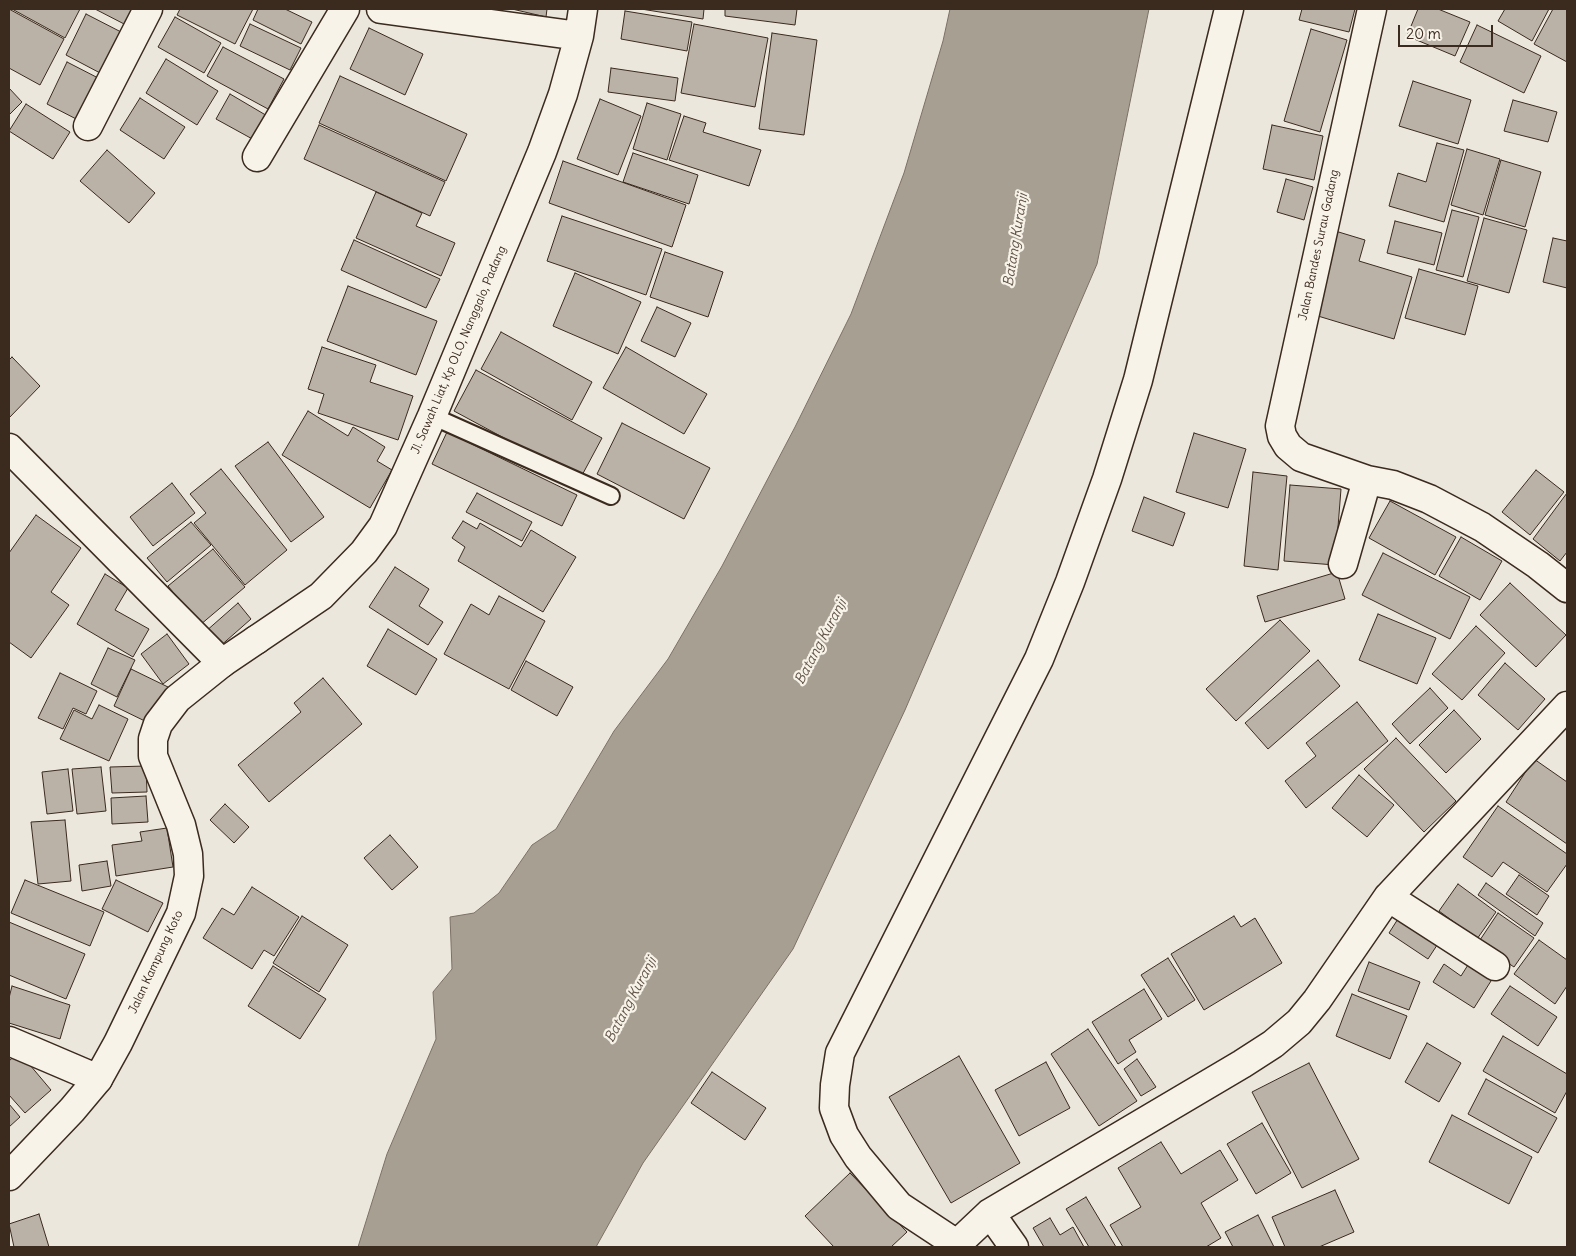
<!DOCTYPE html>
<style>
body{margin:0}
#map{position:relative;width:1576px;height:1256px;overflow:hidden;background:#ece7dc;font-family:Delius,sans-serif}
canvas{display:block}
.frame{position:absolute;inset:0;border:10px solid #3b2a1e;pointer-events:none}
.scale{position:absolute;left:1398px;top:25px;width:95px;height:22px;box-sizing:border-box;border:2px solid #3b2a1e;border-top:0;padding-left:6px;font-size:15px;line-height:18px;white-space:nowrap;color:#3b2a1e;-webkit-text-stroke:4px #f7f3e8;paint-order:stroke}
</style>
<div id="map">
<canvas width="1576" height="1256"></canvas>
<div class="frame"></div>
<div class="scale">20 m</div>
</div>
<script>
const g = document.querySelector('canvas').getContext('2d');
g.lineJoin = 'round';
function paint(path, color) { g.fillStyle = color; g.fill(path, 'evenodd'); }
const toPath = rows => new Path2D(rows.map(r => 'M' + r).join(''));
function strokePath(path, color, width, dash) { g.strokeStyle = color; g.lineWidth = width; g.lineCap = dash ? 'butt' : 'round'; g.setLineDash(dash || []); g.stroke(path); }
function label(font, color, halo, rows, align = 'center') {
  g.font = font + ' Delius,sans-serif'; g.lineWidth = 4.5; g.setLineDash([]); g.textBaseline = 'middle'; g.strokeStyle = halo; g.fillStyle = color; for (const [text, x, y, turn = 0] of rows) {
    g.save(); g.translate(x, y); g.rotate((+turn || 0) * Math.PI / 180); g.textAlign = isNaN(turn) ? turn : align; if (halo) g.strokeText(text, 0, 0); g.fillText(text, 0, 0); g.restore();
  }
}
const water = toPath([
 [950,9,1149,9,1097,264,905,710,793,949,643,1163,596,1247,358,1247,387,1154,436,1039,433,992,452,969,450,917,474,913,499,893,532,845,556,829,614,731,668,659,722,566,795,427,851,314,904,173,943,41,950,9]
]);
paint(water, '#a89f93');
strokePath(water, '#7c7064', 1);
const building = toPath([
 [9,9,64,39,40,85,9,68,9,9],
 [12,9,80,9,65,38,12,9],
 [95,9,137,9,128,26,95,9],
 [180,9,253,9,235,44,177,15,180,9],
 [258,9,285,9,312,22,301,44,253,20,258,9],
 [512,9,547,9,546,17,512,9],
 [641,9,704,9,703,19,641,9],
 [725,9,797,9,795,25,725,16,725,9],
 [1302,9,1355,9,1349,32,1299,20,1302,9],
 [1418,9,1438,9,1470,22,1455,56,1407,36,1418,9],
 [1505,9,1549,9,1532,41,1498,21,1505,9],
 [1553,9,1567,9,1567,62,1534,44,1553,9],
 [625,11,692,22,687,51,621,39,625,11],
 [86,14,123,33,102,74,66,55,86,14],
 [175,17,221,43,204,73,158,47,175,17],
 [250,24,301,48,290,70,240,46,250,24],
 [694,24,768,38,755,107,681,93,694,24],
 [1477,25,1541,56,1524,93,1460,62,1477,25],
 [369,28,423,54,405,95,350,69,369,28],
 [1311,29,1347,40,1320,132,1284,121,1311,29],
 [772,33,817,40,804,135,759,129,772,33],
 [223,47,284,79,268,109,207,76,223,47],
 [166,59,218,91,197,125,146,93,166,59],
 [67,62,104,81,84,123,47,104,67,62],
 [611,68,678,78,675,101,608,92,611,68],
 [340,76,467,134,446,181,319,123,340,76],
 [1413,81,1471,100,1458,144,1399,126,1413,81],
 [9,88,22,102,9,115,9,88],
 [230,94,269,117,256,141,216,119,230,94],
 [140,98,185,127,164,159,120,130,140,98],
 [600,99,641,116,618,175,577,159,600,99],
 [1513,100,1557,112,1548,142,1504,131,1513,100],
 [647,103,681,114,667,160,633,149,647,103],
 [26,104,70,132,53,159,9,131,26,104],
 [684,116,706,123,703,132,761,150,749,186,669,160,684,116],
 [319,125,445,182,430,216,304,159,319,125],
 [1272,125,1323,136,1314,180,1263,169,1272,125],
 [1437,143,1464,150,1444,222,1389,206,1398,173,1426,182,1437,143],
 [1467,149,1500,159,1483,215,1451,205,1467,149],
 [107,150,155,193,129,223,80,181,107,150],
 [633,153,698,175,689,204,623,182,633,153],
 [1501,160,1541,172,1525,227,1485,215,1501,160],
 [563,161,686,205,672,247,549,203,563,161],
 [1286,179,1313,187,1304,220,1277,212,1286,179],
 [376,192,422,213,416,226,455,243,441,276,356,238,376,192],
 [1452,210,1479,217,1463,277,1436,270,1452,210],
 [562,216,662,249,646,295,547,261,562,216],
 [1484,218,1527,230,1509,293,1467,281,1484,218],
 [1395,221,1442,233,1434,265,1387,253,1395,221],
 [1332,230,1365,240,1359,261,1412,277,1394,339,1308,313,1332,230],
 [1553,238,1567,241,1567,288,1543,282,1553,238],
 [354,240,440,279,426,308,341,270,354,240],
 [665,252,723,272,708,317,650,297,665,252],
 [1419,269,1478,286,1465,335,1405,318,1419,269],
 [575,273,641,302,618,354,553,326,575,273],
 [348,286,437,321,416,375,327,341,348,286],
 [657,307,691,323,675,357,641,341,657,307],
 [501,332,592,382,572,420,481,369,501,332],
 [322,347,376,365,370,382,413,396,398,440,318,413,324,394,308,389,322,347],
 [626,347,707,394,684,434,603,388,626,347],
 [12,357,40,386,9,418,9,360,12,357],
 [476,370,602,438,580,479,454,411,476,370],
 [308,411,348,436,353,427,385,447,377,461,392,470,370,508,282,455,308,411],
 [622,423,710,468,684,519,597,474,622,423],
 [447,432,577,495,562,526,432,464,447,432],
 [1194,433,1246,449,1228,508,1176,492,1194,433],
 [268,442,324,517,291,542,235,466,268,442],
 [221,469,287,550,245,585,194,523,206,513,190,494,221,469],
 [1536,470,1564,492,1530,535,1502,512,1536,470],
 [1253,472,1287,476,1278,570,1244,566,1253,472],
 [172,483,195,513,153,546,130,517,172,483],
 [1290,485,1341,489,1335,565,1284,561,1290,485],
 [477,493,532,522,522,541,466,512,477,493],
 [1567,493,1567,552,1560,561,1533,539,1567,493],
 [1144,497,1185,513,1173,546,1132,531,1144,497],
 [1390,501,1456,537,1435,575,1369,538,1390,501],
 [36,515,81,548,51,592,69,605,31,658,9,642,9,553,36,515],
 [463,521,477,529,480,523,521,547,531,530,576,557,543,612,458,561,465,547,452,538,463,521],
 [191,522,211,545,167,582,147,558,191,522],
 [1461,537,1502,561,1480,600,1439,576,1461,537],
 [213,549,245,587,200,625,168,586,213,549],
 [1383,553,1470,597,1450,639,1362,595,1383,553],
 [395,567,429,589,419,606,443,622,428,645,369,607,395,567],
 [1337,572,1345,599,1265,622,1257,596,1337,572],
 [105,574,128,588,115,610,149,629,133,657,77,624,105,574],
 [1510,583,1566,635,1536,667,1480,615,1510,583],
 [499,596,545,621,509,689,444,654,471,604,489,615,499,596],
 [238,603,251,619,218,648,205,632,238,603],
 [1378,614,1436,638,1417,684,1359,660,1378,614],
 [1280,620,1310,651,1236,721,1206,689,1280,620],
 [1476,626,1505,653,1462,700,1432,674,1476,626],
 [388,629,437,659,416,695,367,666,388,629],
 [167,634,189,664,163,684,141,654,167,634],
 [108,648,135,660,117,697,91,684,108,648],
 [1318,660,1340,686,1268,749,1245,723,1318,660],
 [526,661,573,687,557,716,511,690,526,661],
 [1505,663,1545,699,1518,730,1478,695,1505,663],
 [131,669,168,687,151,724,114,706,131,669],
 [60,673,97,691,86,714,73,708,63,729,38,718,60,673],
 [323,678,362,724,269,802,238,765,301,712,294,703,323,678],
 [1430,688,1448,708,1410,744,1392,724,1430,688],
 [1357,702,1388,741,1306,808,1285,781,1316,756,1306,743,1357,702],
 [99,705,128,719,109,761,60,739,74,710,92,719,99,705],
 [1454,710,1481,739,1446,773,1419,745,1454,710],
 [1396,738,1456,801,1424,832,1364,769,1396,738],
 [1534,759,1567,782,1567,844,1506,802,1534,759],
 [146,766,147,792,112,793,110,767,146,766],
 [101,767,106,811,77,814,72,769,101,767],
 [68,769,73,811,47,814,42,772,68,769],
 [1359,775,1394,805,1367,837,1332,808,1359,775],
 [146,796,148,822,112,824,111,798,146,796],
 [225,804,249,827,234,843,210,820,225,804],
 [1498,806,1567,854,1567,864,1547,892,1503,862,1492,877,1463,857,1498,806],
 [65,820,71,881,38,884,31,822,65,820],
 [167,828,173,867,116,876,112,845,142,841,140,832,167,828],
 [390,835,418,867,392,890,364,858,390,835],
 [107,861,111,886,82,891,79,865,107,861],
 [1519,875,1549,896,1537,915,1506,894,1519,875],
 [25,880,104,912,90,946,11,913,25,880],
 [116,880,163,903,148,932,102,909,116,880],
 [1486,883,1543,923,1535,936,1478,895,1486,883],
 [1458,884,1496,912,1477,939,1439,911,1458,884],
 [252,887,299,917,274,956,264,950,252,969,203,938,222,908,234,915,252,887],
 [1403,911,1443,936,1428,959,1389,933,1403,911],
 [1498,913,1534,938,1514,967,1478,943,1498,913],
 [302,916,348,945,319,992,273,963,302,916],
 [1234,916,1241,927,1255,918,1282,963,1204,1010,1171,954,1234,916],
 [9,922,85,954,66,999,9,975,9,922],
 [1539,940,1567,960,1567,986,1555,1004,1514,974,1539,940],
 [1473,957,1496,973,1474,1008,1433,982,1444,964,1461,976,1473,957],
 [1168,958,1195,1000,1168,1017,1141,975,1168,958],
 [1369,962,1420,982,1409,1010,1358,991,1369,962],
 [273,966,326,999,300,1039,248,1006,273,966],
 [12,986,70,1005,60,1039,9,1023,9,998,12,986],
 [1510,986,1557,1017,1538,1046,1491,1014,1510,986],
 [1144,989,1162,1019,1129,1040,1136,1052,1118,1064,1092,1022,1144,989],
 [1352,994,1407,1016,1390,1059,1336,1036,1352,994],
 [1088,1029,1137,1101,1099,1126,1051,1054,1088,1029],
 [1503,1036,1567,1074,1567,1091,1555,1113,1483,1071,1503,1036],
 [1427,1043,1461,1063,1439,1102,1405,1082,1427,1043],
 [19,1052,51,1090,25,1113,9,1095,9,1061,19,1052],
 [959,1056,1020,1163,951,1203,889,1097,959,1056],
 [1137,1059,1156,1087,1141,1096,1124,1069,1137,1059],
 [1046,1062,1070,1108,1019,1136,995,1090,1046,1062],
 [1309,1063,1359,1159,1302,1188,1252,1092,1309,1063],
 [712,1072,766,1108,745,1140,691,1103,712,1072],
 [1486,1079,1557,1118,1538,1153,1468,1114,1486,1079],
 [9,1104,20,1117,9,1127,9,1104],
 [1452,1115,1532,1157,1509,1204,1429,1162,1452,1115],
 [1262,1123,1291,1173,1256,1194,1227,1144,1262,1123],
 [1161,1142,1181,1174,1220,1150,1238,1180,1201,1203,1221,1238,1206,1247,1123,1247,1110,1225,1141,1207,1118,1168,1161,1142],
 [850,1173,907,1232,891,1247,834,1247,805,1216,850,1173],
 [1335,1190,1354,1232,1319,1247,1285,1247,1272,1217,1335,1190],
 [1086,1197,1116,1247,1089,1247,1066,1209,1086,1197],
 [39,1214,49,1247,14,1247,9,1224,39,1214],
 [1258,1215,1274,1247,1233,1247,1225,1232,1258,1215],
 [1050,1218,1060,1235,1073,1227,1084,1247,1044,1247,1033,1228,1050,1218]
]);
paint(building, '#bab2a7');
strokePath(building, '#3b2a1e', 1);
const service = toPath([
 [432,416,611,496]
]);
const minor = toPath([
 [381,9,579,36],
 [1372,9,1280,426,1282,436,1288,446,1301,457,1367,480,1393,485,1429,499,1482,527,1538,565,1567,588],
 [88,126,148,9],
 [257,157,345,9],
 [9,448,222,663],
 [1343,564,1367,480],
 [256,640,321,596,364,552,383,526,432,416,542,152,563,94,579,36,583,9],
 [1388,897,1495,966],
 [9,1041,98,1079],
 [990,1213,1014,1247],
 [954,1247,990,1213,1242,1064,1273,1044,1299,1022,1317,1000,1388,897,1567,706],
 [961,1247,899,1206,858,1157,844,1135,834,1108,835,1085,840,1053,1039,659,1070,582,1107,479,1138,380,1229,9]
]);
const tertiary = toPath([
 [9,1176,72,1110,98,1079,118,1043,181,913,189,876,188,854,181,825,153,756,153,739,158,724,177,699,222,663,256,640]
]);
strokePath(service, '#3b2a1e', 20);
strokePath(minor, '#3b2a1e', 31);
strokePath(tertiary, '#3b2a1e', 31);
strokePath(service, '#f7f3e8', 16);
strokePath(minor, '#f7f3e8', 28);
strokePath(tertiary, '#f7f3e8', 28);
label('12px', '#3b2a1e', '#f7f3e8', [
 ["Jalan Bandes Surau Gadang",1319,245,-78],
 ["Jl. Sawah Liat, Kp OLO, Nanggalo, Padang",459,350,-67],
 ["Jalan Kampung Koto",156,962,-65]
]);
label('italic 14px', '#615347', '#f7f3e8', [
 ["Batang Kuranji",1016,240,-81],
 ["Batang Kuranji",821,642,-62],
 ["Batang Kuranji",631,1000,-62]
]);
</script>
